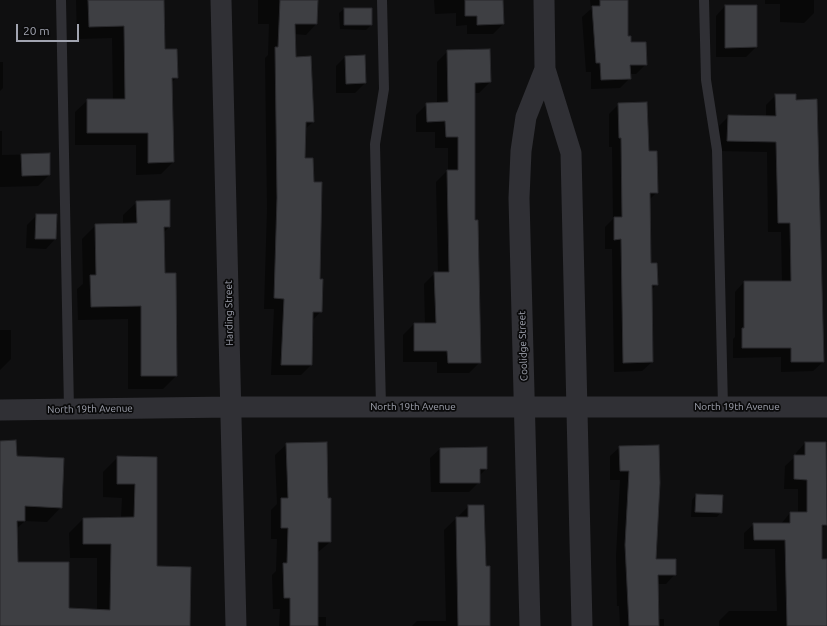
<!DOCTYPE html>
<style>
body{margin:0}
#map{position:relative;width:827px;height:626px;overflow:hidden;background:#0f0f10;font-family:Ubuntu,sans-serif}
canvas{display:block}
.scale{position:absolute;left:16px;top:24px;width:63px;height:18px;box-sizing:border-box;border:2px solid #a1a4b0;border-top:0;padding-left:5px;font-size:12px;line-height:14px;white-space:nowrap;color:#a1a4b0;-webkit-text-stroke:3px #0a0a0b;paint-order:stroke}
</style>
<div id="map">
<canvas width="827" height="626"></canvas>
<div class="scale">20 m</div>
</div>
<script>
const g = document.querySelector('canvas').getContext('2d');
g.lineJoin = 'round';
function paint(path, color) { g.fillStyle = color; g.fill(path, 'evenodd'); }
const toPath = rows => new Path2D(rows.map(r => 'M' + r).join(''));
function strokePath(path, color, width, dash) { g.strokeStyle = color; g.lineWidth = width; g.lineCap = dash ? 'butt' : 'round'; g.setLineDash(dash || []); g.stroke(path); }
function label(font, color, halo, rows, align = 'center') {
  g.font = font + ' Ubuntu,sans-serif'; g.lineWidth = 3.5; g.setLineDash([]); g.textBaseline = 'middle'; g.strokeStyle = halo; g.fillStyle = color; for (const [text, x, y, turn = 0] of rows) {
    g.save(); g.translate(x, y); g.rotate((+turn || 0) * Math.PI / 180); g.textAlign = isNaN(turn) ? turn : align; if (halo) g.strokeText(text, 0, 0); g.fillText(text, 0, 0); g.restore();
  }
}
paint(toPath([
 [76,0,163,0,164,50,177,77,171,83,173,162,161,174,136,175,136,145,75,145,75,112,88,100,113,100,112,38,77,39],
 [258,0,317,0,316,24,306,35,294,34,295,58,313,122,305,129,304,159,319,280,321,311,312,321,311,365,301,375,271,375,274,309,264,309,267,209,265,58,268,55,269,24,258,24],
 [434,0,502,0,503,24,493,34,467,34,467,25,456,26,456,13,435,14],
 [590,0,627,0,627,37,646,64,636,74,630,74,630,78,620,88,591,89,591,72,586,72,582,17,591,9],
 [765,0,814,0,814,13,804,23,780,22,780,4,765,4],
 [725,6,756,47,746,57,716,57,716,16],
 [344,9,371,25,366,30,340,29,339,13],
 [448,51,490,82,479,93,474,93,474,221,480,362,469,373,437,373,437,362,403,362,403,335,414,324,425,324,424,284,435,273,438,273,436,182,448,170,448,148,435,148,435,132,416,132,416,115,427,104,437,103,437,62],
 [345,57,365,83,355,93,336,93,336,66],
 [0,62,3,62,3,88,0,91],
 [776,95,818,220,820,220,823,362,813,371,781,372,781,357,733,358,733,339,735,337,735,292,744,282,782,282,781,232,768,232,767,152,718,151,719,126,729,116,766,117,766,105],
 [619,104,648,152,657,192,649,200,650,264,657,284,651,290,652,362,642,371,614,372,612,249,605,249,605,227,613,219,612,147,609,147,609,114],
 [0,131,2,131,2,155,49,154,49,175,38,186,0,187],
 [137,202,169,227,163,233,164,274,176,376,163,389,128,389,128,319,78,320,77,289,83,284,82,239,96,225,123,225,123,215],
 [37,215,55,239,46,249,26,248,27,225],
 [0,330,11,330,11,359,0,370],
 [0,442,16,456,61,507,47,522,25,521,16,529,17,563,68,609,97,610,97,558,70,558,69,533,83,519,121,518,122,498,103,497,103,472,118,457,156,458,156,567,189,626,0,626],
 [805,443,826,525,821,529,821,560,827,626,719,626,719,621,729,611,777,611,775,549,744,549,744,533,754,524,781,524,790,513,798,513,798,489,784,489,785,466,796,456,796,453],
 [287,444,327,499,330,542,317,553,317,617,326,617,326,626,279,626,280,609,273,609,272,575,276,571,277,539,271,539,271,510,277,504,275,455],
 [658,446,655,560,675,574,666,584,657,584,658,619,664,619,664,626,620,626,619,606,617,606,616,556,620,480,610,480,610,456,620,447],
 [440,449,486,469,479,476,479,482,469,492,431,492,430,458],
 [696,495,721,512,717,517,691,517,692,500],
 [469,506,485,567,489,626,412,626,417,621,446,621,444,530]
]), '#0007');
const building = toPath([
 [88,0,164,0,165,49,177,49,178,78,172,78,174,162,148,163,148,133,87,133,87,99,125,99,124,26,89,27,88,0],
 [280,0,318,0,317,24,295,24,296,57,311,56,314,122,306,122,305,158,313,158,314,182,322,182,320,279,323,279,322,312,313,312,312,365,281,365,284,299,274,298,277,198,275,47,278,47,280,0],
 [465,0,503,0,504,24,477,25,477,16,465,16,465,0],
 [600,0,628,0,628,36,631,36,631,42,646,42,647,65,630,65,631,79,601,80,600,63,596,63,592,6,600,6,600,0],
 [725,5,757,5,757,47,725,48,725,5],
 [344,8,372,8,372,25,344,25,344,8],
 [490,49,491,82,475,83,475,220,478,220,481,363,448,363,447,351,414,351,414,323,436,323,434,272,449,272,447,170,458,170,458,137,446,137,445,121,427,122,426,103,448,102,447,50,490,49],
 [365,55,366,83,346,84,345,56,365,55],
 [775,94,796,94,796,100,817,99,824,362,791,362,791,348,742,348,742,328,744,328,744,281,791,281,790,223,778,223,776,142,727,141,728,115,776,116,775,94],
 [647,102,649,151,657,151,658,193,650,193,651,263,657,263,658,285,652,285,653,362,623,363,621,239,614,240,614,217,622,217,621,138,619,138,618,103,647,102],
 [50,153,50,175,22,176,21,154,50,153],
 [170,200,170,227,164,227,165,273,176,273,177,376,141,376,141,306,91,307,90,275,96,275,95,224,137,223,136,201,170,200],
 [36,214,57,214,56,239,35,239,36,214],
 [16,440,17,456,64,458,62,508,25,506,25,521,17,521,18,562,69,562,69,608,110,610,111,544,83,544,83,518,134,517,135,484,117,484,117,456,157,457,157,566,191,567,190,626,0,626,0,441,16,440],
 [327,442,328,498,331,498,331,542,318,542,318,626,290,626,290,598,284,598,283,563,287,563,288,528,281,528,281,498,288,498,286,443,327,442],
 [805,442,826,442,827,525,822,525,822,559,827,559,827,626,787,626,785,540,754,540,753,523,790,523,790,512,807,512,807,480,794,479,794,455,805,455,805,442],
 [659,445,660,483,656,559,676,559,676,575,658,575,659,626,629,626,625,545,629,471,620,471,619,446,659,445],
 [487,447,487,469,480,469,480,483,440,483,440,448,487,447],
 [696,494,723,495,722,513,695,512,696,494],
 [468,505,484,505,486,566,490,566,490,626,458,626,456,517,468,517,468,505]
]);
paint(building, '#3e3f43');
strokePath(building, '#29292c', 1);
strokePath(toPath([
 [61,0,69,409],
 [704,0,706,80,717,150,723,407],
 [381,407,375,144,384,89,382,0]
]), '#303035', 10);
strokePath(toPath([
 [221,0,236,626],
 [544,0,545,69,571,153,582,626],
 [0,410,231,407,827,407],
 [530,626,519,198,521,151,526,117,545,69]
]), '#303035', 21);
label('10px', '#a1a4b0', '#0a0a0b', [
 ["Harding Street",229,313,-91],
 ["Coolidge Street",523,346,-92],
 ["North 19th Avenue",413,407],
 ["North 19th Avenue",737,407],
 ["North 19th Avenue",90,409,-1]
]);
</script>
